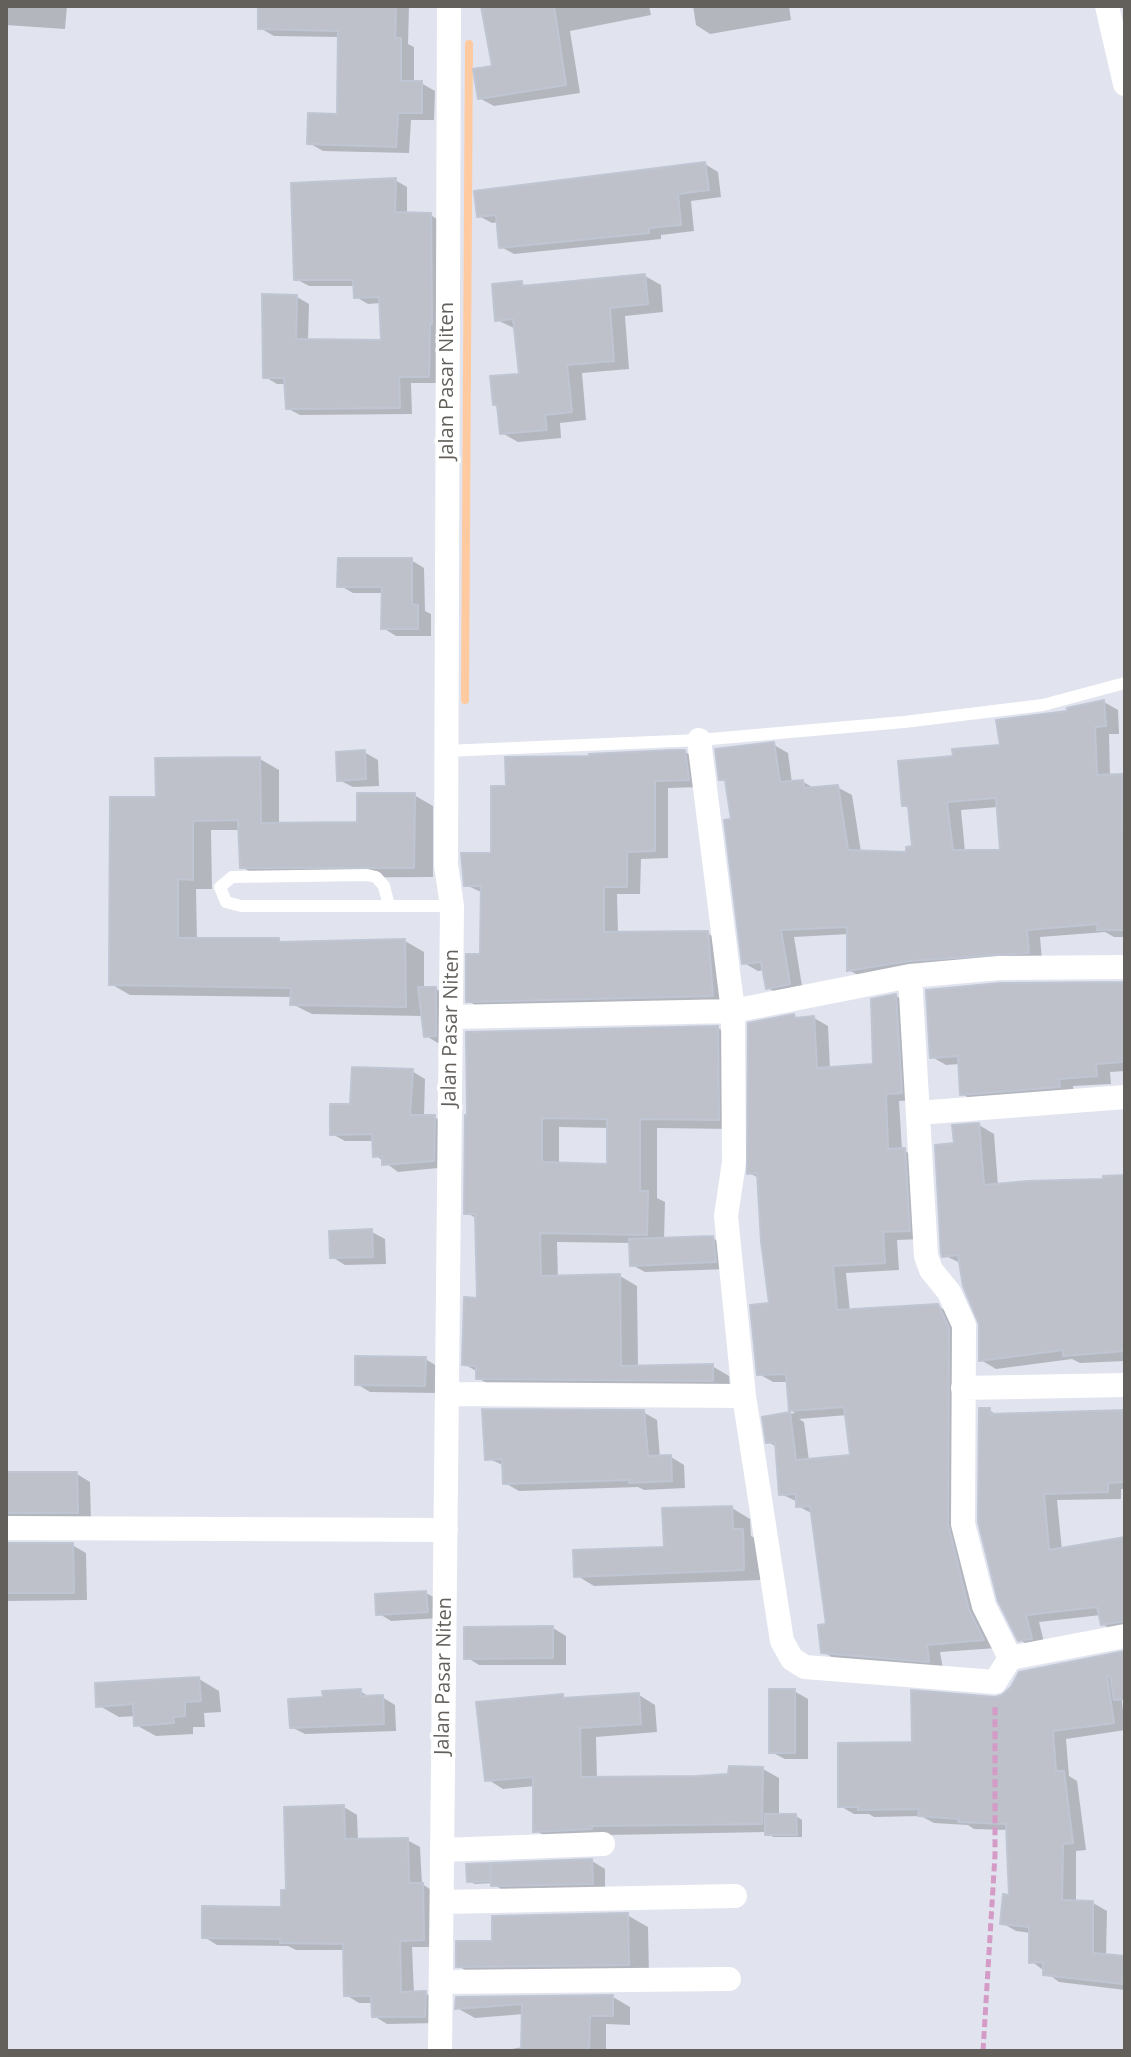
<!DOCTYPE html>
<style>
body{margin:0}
#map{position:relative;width:1131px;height:2057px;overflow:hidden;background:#e1e4ee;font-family:"Open Sans",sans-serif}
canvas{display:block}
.frame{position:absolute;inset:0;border:8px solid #635f5a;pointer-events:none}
</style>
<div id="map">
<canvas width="1131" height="2057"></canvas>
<div class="frame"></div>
</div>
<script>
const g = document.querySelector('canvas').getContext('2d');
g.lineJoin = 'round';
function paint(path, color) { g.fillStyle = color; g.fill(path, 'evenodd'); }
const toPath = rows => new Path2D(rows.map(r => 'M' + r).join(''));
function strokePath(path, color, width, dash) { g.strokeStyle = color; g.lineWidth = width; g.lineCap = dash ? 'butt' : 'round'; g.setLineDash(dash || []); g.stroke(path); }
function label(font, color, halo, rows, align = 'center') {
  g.font = font + ' "Open Sans",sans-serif'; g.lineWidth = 7; g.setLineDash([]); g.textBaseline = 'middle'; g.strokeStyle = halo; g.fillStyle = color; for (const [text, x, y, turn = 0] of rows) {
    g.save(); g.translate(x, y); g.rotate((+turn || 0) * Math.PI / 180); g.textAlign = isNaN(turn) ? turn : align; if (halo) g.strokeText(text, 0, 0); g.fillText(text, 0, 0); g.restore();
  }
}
paint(toPath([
 [6,6,67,6,65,29,6,25],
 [260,6,409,6,408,44,414,47,414,83,421,83,435,91,434,120,411,120,409,153,323,151,309,143,339,116,340,37,274,36,260,28],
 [483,6,649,6,651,15,570,31,580,93,494,106,479,98,495,67],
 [693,6,789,6,791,20,710,34,696,25],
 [705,164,718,172,721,197,691,201,694,231,661,235,661,239,514,254,501,247,499,222,492,223,479,216],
 [395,180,407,187,407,214,430,215,443,222,441,383,411,383,412,414,300,415,287,408,287,384,277,384,265,377,297,297,309,304,308,341,383,342,381,303,368,304,356,297,355,286,309,286,296,279],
 [645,276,661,285,663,312,625,316,629,369,582,373,586,420,560,423,561,438,518,442,502,433,499,407,495,404,521,375,516,329,497,320,521,283,528,287],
 [411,560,424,568,425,611,431,614,431,636,396,636,383,628,384,593,353,593,339,585],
 [1104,702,1118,710,1119,734,1109,734,1110,777,1125,778,1125,937,1114,937,1105,932,1040,937,1042,960,863,978,849,970,849,934,794,937,803,992,782,996,768,988,765,970,758,971,744,963,733,821,728,782,721,779,774,745,788,753,792,783,803,782,816,789,837,787,852,795,861,852,909,854,914,848,910,809,904,805,955,758,1002,747,1069,713],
 [998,807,1002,852,965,852,961,810],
 [364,752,378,760,379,786,353,787,339,780],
 [685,752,699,760,702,787,668,788,668,858,641,859,640,894,617,894,618,934,707,933,721,941,726,1003,482,1009,468,1001,482,956,483,893,466,885,493,855,508,788,591,758],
 [260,759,279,770,279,825,359,824,414,795,433,806,433,877,261,878,242,867,241,830,211,830,212,889,196,889,197,940,279,940,285,944,405,941,424,952,424,989,436,989,448,996,447,1042,438,1043,426,1036,423,1016,312,1014,292,1004,293,997,130,995,111,984,158,799],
 [1125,984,1125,1071,1110,1072,1111,1084,1073,1086,1074,1094,976,1102,962,1094,960,1064,946,1065,932,1057,1000,985],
 [896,996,910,1004,915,1100,899,1101,902,1150,919,1158,923,1239,897,1240,899,1270,846,1273,850,1312,938,1306,952,1315,962,1534,997,1648,940,1652,943,1669,837,1660,823,1652,828,1626,813,1514,798,1506,798,1502,781,1494,777,1447,768,1442,765,1418,795,1413,791,1410,789,1382,773,1382,759,1374,771,1305,759,1178,749,1173,794,1016,799,1019,814,1018,828,1026,830,1069,875,1066],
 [847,1415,852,1457,809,1461,804,1422,799,1419],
 [718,1028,735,1038,735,1129,657,1128,657,1198,665,1202,664,1240,712,1238,726,1246,728,1269,645,1272,632,1265,631,1243,557,1242,558,1278,620,1276,637,1286,638,1368,712,1366,729,1376,730,1389,495,1388,478,1378,478,1372,464,1364,479,1300,477,1219,466,1212,467,1117],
 [559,1127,609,1128,609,1166,559,1164],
 [412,1071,425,1079,424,1117,434,1117,448,1125,447,1167,398,1172,375,1155,374,1141,345,1141,332,1134,352,1105],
 [979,1125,994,1134,998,1186,1125,1178,1125,1361,1080,1363,1072,1359,996,1369,981,1360,981,1324,962,1264,944,1255,956,1144],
 [372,1232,385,1239,386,1264,345,1265,332,1257],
 [425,1359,439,1367,438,1393,370,1392,357,1384],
 [989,1410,999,1416,1125,1412,1125,1489,1121,1489,1121,1499,1057,1500,1062,1550,1125,1539,1125,1631,1116,1632,1102,1624,1101,1615,1039,1622,1045,1646,1034,1648,1020,1640],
 [643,1412,657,1420,660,1458,671,1457,684,1465,685,1488,644,1490,638,1487,519,1491,505,1483,505,1466,487,1458],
 [6,1474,77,1474,90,1482,91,1520,6,1532],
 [732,1508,750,1519,751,1536,761,1541,762,1580,594,1586,576,1575,666,1549],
 [6,1544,72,1545,86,1553,87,1600,6,1601],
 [426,1593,439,1600,440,1618,391,1621,378,1613],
 [553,1628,566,1636,566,1665,479,1665,466,1657],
 [1125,1653,1125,1682,1120,1683,1125,1730,1066,1739,1069,1776,1077,1781,1086,1850,1076,1851,1076,1902,1093,1903,1107,1911,1106,1956,1125,1958,1125,1990,1059,1982,1031,1961,1031,1933,1016,1931,1002,1923,1011,1897,1009,1830,974,1829,968,1825,934,1823,921,1816,874,1817,869,1814,854,1814,840,1806,914,1744,1002,1698],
 [199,1679,219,1691,221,1712,204,1713,205,1727,193,1727,193,1734,156,1736,136,1725,136,1716,119,1717,98,1705],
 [360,1691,371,1698,382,1697,395,1705,396,1731,305,1734,291,1727,325,1699],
 [794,1691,808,1699,808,1759,785,1759,771,1752],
 [639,1695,655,1705,657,1732,596,1737,597,1779,698,1778,763,1769,779,1778,779,1816,796,1816,802,1820,802,1837,773,1837,767,1832,608,1835,552,1840,535,1830,535,1786,503,1789,487,1779,562,1696,569,1700],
 [344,1807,357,1815,358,1841,407,1840,420,1847,422,1884,436,1893,437,1947,412,1947,414,1994,425,1993,438,2001,438,2023,387,2024,374,2016,374,2003,359,2003,346,1995,345,1950,296,1950,288,1946,217,1945,204,1937,283,1909,288,1892],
 [592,1861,605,1869,605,1891,506,1893,493,1883,475,1884,469,1881,490,1865],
 [627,1915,648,1927,649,1976,478,1977,458,1966],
 [613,1997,630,2007,630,2025,606,2024,606,2051,501,2051,523,2047,524,2014,475,2018,457,2008]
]), '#0003');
strokePath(toPath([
 [465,700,469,44]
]), '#ffcaa0', 8);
const building = toPath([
 [258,6,396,6,395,38,401,38,401,81,422,81,422,113,398,113,396,147,307,144,308,113,337,114,338,31,258,29,258,6],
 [481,6,554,6,566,85,478,99,473,69,492,66,481,6],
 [705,162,709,190,678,194,681,225,649,228,649,233,499,248,496,215,477,217,474,191,705,162],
 [396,178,395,212,431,213,432,324,430,324,429,377,399,377,400,408,286,409,284,378,263,378,262,294,297,295,296,339,381,340,379,297,354,298,353,280,294,280,291,183,396,178],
 [645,274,648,304,610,308,614,361,567,365,572,412,545,415,547,430,500,434,497,405,493,405,490,376,519,374,513,319,495,321,492,284,522,281,522,286,645,274],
 [338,558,412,558,412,604,418,605,418,629,381,629,382,587,337,587,338,558],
 [1104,700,1106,726,1095,727,1097,775,1122,774,1125,930,1097,930,1098,924,1027,930,1029,953,909,961,847,971,847,927,781,930,790,984,766,989,761,962,742,964,724,820,731,819,725,780,719,780,715,749,774,742,780,782,803,780,804,788,838,785,848,850,906,852,906,847,912,846,908,806,902,806,898,761,953,756,952,749,1000,745,996,720,1067,711,1067,708,1104,700],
 [996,798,1000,850,953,850,947,802,996,798],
 [365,750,366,779,337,781,336,752,365,750],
 [673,750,685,750,689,780,655,781,655,851,627,852,627,887,604,887,604,932,708,931,713,996,466,1002,466,954,480,954,481,886,464,886,461,853,491,853,491,786,506,786,505,757,589,756,589,754,673,750],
 [260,757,261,823,357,822,357,793,415,793,414,868,240,868,238,820,193,821,193,880,178,879,178,938,279,938,279,942,405,939,406,1007,290,1005,291,988,109,985,110,797,156,797,155,758,260,757],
 [1125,982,1123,1062,1096,1064,1097,1076,1059,1079,1060,1087,960,1095,958,1056,930,1058,926,990,1000,983,1125,982],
 [418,987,436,987,436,1036,424,1037,418,987],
 [896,994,902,1093,886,1094,888,1149,905,1148,910,1231,883,1232,885,1263,833,1266,837,1310,938,1304,949,1328,948,1524,969,1610,984,1640,927,1645,929,1662,821,1653,818,1625,826,1624,810,1506,796,1507,796,1494,779,1495,775,1442,766,1443,762,1417,790,1412,796,1460,850,1455,844,1407,789,1411,786,1374,757,1375,750,1305,769,1303,761,1241,757,1173,747,1174,748,1023,794,1014,795,1018,814,1016,817,1068,873,1064,871,999,896,994],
 [718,1026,719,1120,640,1119,640,1191,648,1191,647,1235,540,1233,541,1276,620,1274,621,1366,713,1364,713,1381,476,1379,476,1366,462,1365,464,1297,477,1298,475,1214,464,1214,465,1115,467,1115,466,1032,718,1026],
 [542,1118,607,1119,607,1164,542,1162,542,1118],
 [352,1067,413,1069,410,1115,435,1115,434,1161,382,1165,382,1156,373,1157,372,1134,330,1135,330,1104,350,1104,352,1067],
 [979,1123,984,1185,1028,1181,1103,1179,1103,1176,1125,1175,1125,1351,1063,1356,1063,1350,979,1361,979,1324,963,1286,958,1255,942,1257,941,1253,935,1145,954,1143,952,1125,979,1123],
 [372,1229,373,1257,330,1258,329,1231,372,1229],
 [713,1236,716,1262,630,1266,629,1239,713,1236],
 [355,1356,426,1357,425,1386,355,1385,355,1356],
 [979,1408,990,1408,990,1414,1125,1410,1125,1482,1108,1483,1108,1492,1044,1494,1049,1550,1125,1537,1125,1621,1101,1625,1097,1607,1026,1615,1032,1639,1018,1641,998,1601,978,1522,979,1408],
 [482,1409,644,1410,648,1456,671,1455,672,1481,629,1483,629,1480,503,1484,502,1459,485,1460,482,1409],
 [6,1472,77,1472,78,1513,6,1513,6,1472],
 [732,1506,733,1529,743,1529,744,1570,574,1577,573,1550,664,1547,662,1508,732,1506],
 [6,1543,73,1543,74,1593,6,1593,6,1543],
 [426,1591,428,1612,376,1615,375,1594,426,1591],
 [553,1626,553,1658,464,1659,464,1627,553,1626],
 [1125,1651,1125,1699,1114,1700,1110,1675,1107,1676,1114,1723,1053,1731,1056,1771,1064,1771,1073,1843,1063,1844,1062,1900,1093,1901,1093,1953,1125,1956,1123,1984,1043,1975,1043,1962,1029,1963,1029,1927,1000,1924,1003,1894,1009,1895,1006,1824,958,1822,959,1819,918,1816,919,1809,858,1810,858,1807,838,1807,838,1743,912,1742,911,1690,995,1697,1002,1695,1011,1687,1019,1672,1125,1651],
 [199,1677,201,1701,185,1702,185,1716,173,1717,174,1723,134,1726,133,1704,96,1707,95,1683,199,1677],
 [361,1689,361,1696,383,1695,384,1724,290,1728,288,1699,323,1697,322,1691,361,1689],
 [769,1689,795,1689,795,1753,769,1753,769,1689],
 [639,1693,641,1724,580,1728,581,1777,698,1776,728,1774,729,1766,763,1767,762,1824,592,1826,592,1829,533,1832,533,1777,485,1781,476,1702,563,1694,563,1698,639,1693],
 [344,1805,345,1839,408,1838,409,1883,423,1883,424,1940,400,1941,401,1992,426,1991,425,2017,372,2017,371,1996,344,1996,343,1944,280,1943,280,1939,202,1938,202,1906,281,1907,281,1890,286,1890,284,1807,344,1805],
 [765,1814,796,1814,797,1835,765,1835,765,1814],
 [592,1859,593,1884,491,1886,491,1863,592,1859],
 [490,1863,491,1881,467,1882,466,1864,490,1863],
 [628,1913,629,1965,456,1967,456,1941,492,1941,492,1916,628,1913],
 [613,1995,613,2016,590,2016,589,2051,521,2051,522,2004,455,2009,456,1997,613,1995]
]);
paint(building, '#bec1c9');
strokePath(building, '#bfc5d3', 2);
strokePath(toPath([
 [983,2051,995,1855,995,1704]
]), '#d49bc6', 5, [8, 4]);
strokePath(toPath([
 [446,751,699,740,904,722,1043,705,1125,683],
 [389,906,384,886,376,877,367,875,232,877,220,887,226,902,241,906,452,906]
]), '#fff', 12);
strokePath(toPath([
 [1107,6,1125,84],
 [699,740,733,1011,734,1162,726,1216,744,1396,782,1641,792,1659,805,1667,995,1682,1010,1658,1125,1636],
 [910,976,926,1256,931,1270,949,1292,964,1325,963,1524,984,1606,1010,1658],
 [451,1017,733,1011,910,976,999,968,1125,967],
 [918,1113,1125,1097],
 [963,1388,1125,1385],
 [447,1394,744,1396],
 [6,1528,446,1530],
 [442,1850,603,1844],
 [442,1902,735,1896],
 [441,1982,729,1979],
 [440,2051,452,906,446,865,449,6]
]), '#fff', 24);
label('20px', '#635f5a', '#fff', [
 ["Jalan Pasar Niten",447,381,-90],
 ["Jalan Pasar Niten",451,1028,-89],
 ["Jalan Pasar Niten",444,1676,-89]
]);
</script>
